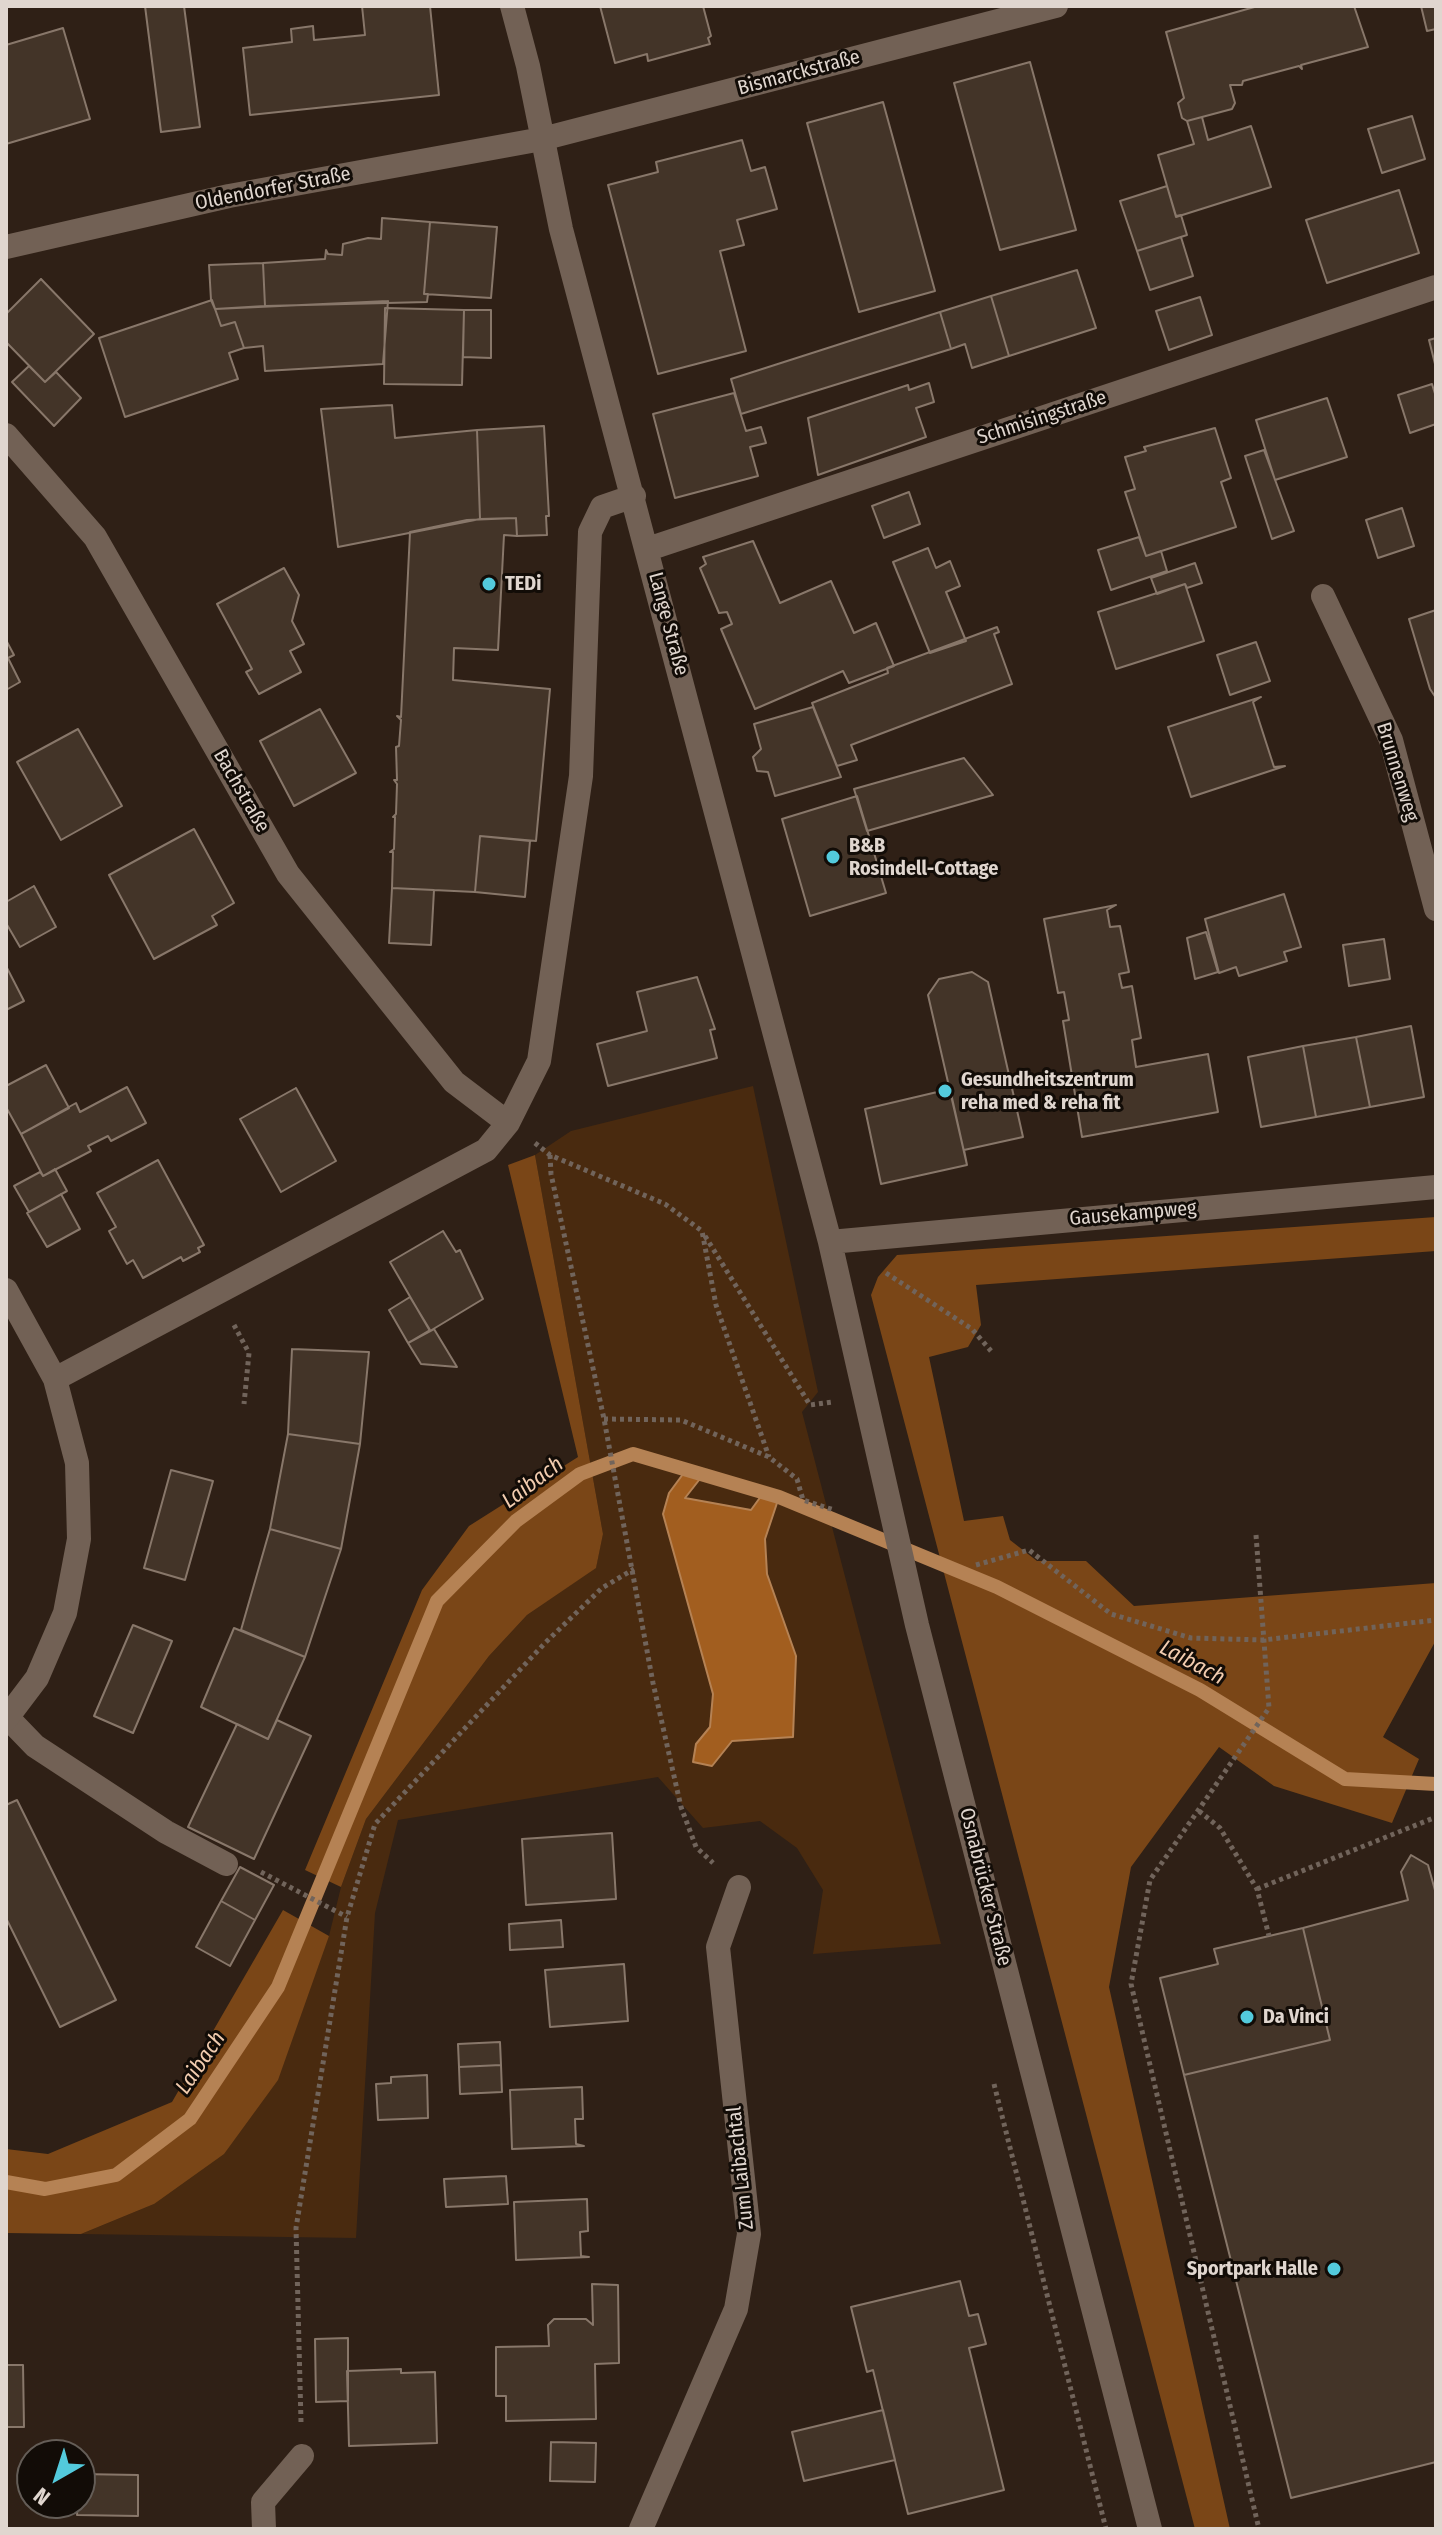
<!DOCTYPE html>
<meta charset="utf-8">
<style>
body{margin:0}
#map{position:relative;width:1442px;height:2535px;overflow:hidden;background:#2f2016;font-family:"Fira Sans Condensed",sans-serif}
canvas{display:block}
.frame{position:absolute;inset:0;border:8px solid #e0d6cf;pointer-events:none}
.north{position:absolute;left:16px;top:2439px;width:80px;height:80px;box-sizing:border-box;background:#120c07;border:2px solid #645d57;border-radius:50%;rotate:219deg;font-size:22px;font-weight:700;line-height:32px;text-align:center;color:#e0d6cf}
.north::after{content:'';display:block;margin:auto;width:28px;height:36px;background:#53cadc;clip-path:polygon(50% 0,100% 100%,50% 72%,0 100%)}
</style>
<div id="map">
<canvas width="1442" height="2535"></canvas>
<div class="frame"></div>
<div class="north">N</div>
</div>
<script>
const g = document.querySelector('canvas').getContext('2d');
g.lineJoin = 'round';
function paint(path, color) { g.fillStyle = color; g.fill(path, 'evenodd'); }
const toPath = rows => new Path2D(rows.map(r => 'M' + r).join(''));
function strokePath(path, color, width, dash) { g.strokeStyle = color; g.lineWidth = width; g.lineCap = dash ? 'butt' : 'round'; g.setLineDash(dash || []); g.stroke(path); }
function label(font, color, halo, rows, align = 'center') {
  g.font = font + ' "Fira Sans Condensed",sans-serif'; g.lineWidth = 6; g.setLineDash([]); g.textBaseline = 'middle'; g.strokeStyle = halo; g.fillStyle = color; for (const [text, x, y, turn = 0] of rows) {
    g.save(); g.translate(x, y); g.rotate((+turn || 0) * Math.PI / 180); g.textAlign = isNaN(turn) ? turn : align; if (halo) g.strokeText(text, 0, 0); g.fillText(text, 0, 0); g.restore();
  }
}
paint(toPath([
 [753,1086,818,1392,802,1412,941,1944,813,1954,823,1890,797,1848,760,1821,703,1828,658,1777,398,1820,375,1913,356,2238,81,2234,154,2204,329,1936,341,1887,366,1819,489,1656,527,1615,596,1567,603,1534,535,1155,571,1131]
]), '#492a0f');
paint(toPath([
 [535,1155,603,1534,596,1568,527,1615,489,1656,366,1819,341,1887,305,1870,422,1590,469,1526,578,1457,508,1165],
 [1436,1217,1436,1251,976,1285,981,1325,968,1347,929,1357,964,1521,1003,1516,1010,1540,1037,1561,1086,1561,1134,1606,1436,1583,1436,1640,1383,1737,1419,1759,1392,1823,1274,1786,1219,1747,1131,1867,1109,1987,1230,2529,1195,2529,871,1295,878,1277,897,1255],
 [283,1910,329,1936,278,2080,224,2154,154,2204,81,2234,6,2233,6,2149,48,2154,172,2102]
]), '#7a4617');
const water = toPath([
 [686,1470,703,1475,685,1498,751,1510,764,1492,779,1497,765,1539,767,1574,796,1656,793,1737,732,1741,712,1766,693,1762,696,1744,710,1727,713,1694,663,1514,669,1493,686,1470]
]);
paint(water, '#a25e1f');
strokePath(water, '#b58254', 2);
strokePath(toPath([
 [6,2182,45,2189,116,2175,190,2119,278,1987,437,1601,516,1521,580,1474,633,1454,779,1497,997,1587,1200,1690,1345,1779,1436,1784]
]), '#b58254', 14);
const building = toPath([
 [145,6,184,6,200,127,161,132,145,6],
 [362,6,430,6,439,95,250,115,243,48,292,42,291,29,313,26,314,40,365,35,362,6],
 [600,6,703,6,711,36,708,38,710,44,648,61,647,54,615,63,600,6],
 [1354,6,1368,47,1301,65,1302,69,1299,66,1243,81,1242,85,1230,85,1235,103,1232,109,1187,121,1182,118,1178,103,1184,98,1166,32,1258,6,1354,6],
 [1421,6,1436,6,1436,29,1427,31,1421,6],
 [63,28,90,119,6,144,6,45,63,28],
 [1030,62,1076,230,1000,250,954,83,1030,62],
 [883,102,935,291,859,312,807,123,883,102],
 [1412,116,1425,159,1382,173,1368,129,1412,116],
 [1202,117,1208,140,1251,126,1271,187,1176,217,1158,155,1194,144,1187,121,1202,117],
 [742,140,751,171,765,167,777,209,737,220,744,245,720,251,746,351,658,374,608,185,658,172,656,162,742,140],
 [1167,186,1176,216,1181,215,1187,235,1137,251,1120,201,1167,186],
 [1399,190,1419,253,1327,283,1306,220,1399,190],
 [382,218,430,222,424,294,428,294,427,302,265,306,263,263,325,259,326,250,328,254,342,255,343,244,368,238,381,239,382,218],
 [430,222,497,227,491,298,424,294,430,222],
 [1181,237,1193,276,1150,290,1137,251,1181,237],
 [263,263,265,306,215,309,211,300,209,265,263,263],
 [1077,270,1096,328,1009,356,991,296,1077,270],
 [41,279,94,334,45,382,6,342,6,314,41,279],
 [991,296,1009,356,972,368,965,344,951,349,940,312,991,296],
 [1200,297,1212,335,1169,350,1156,311,1200,297],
 [212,300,221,326,235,322,244,348,229,353,238,379,125,417,99,338,212,300],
 [388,301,383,364,265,371,263,346,244,348,235,322,221,326,215,309,388,301],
 [385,308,464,310,462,385,384,384,385,308],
 [464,310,491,310,491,358,463,357,464,310],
 [940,312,951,349,741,414,731,379,940,312],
 [1436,338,1436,368,1429,340,1436,338],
 [29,366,45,382,56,372,81,398,54,426,12,382,29,366],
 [929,383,934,402,916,408,926,437,818,475,808,418,908,385,909,390,929,383],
 [1432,384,1436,397,1436,424,1410,433,1398,395,1432,384],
 [734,393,746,431,761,427,766,443,750,447,758,476,675,498,653,414,734,393],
 [1327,398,1347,457,1275,480,1256,420,1327,398],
 [392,405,395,438,477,430,480,519,338,547,321,409,392,405],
 [544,426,549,516,546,516,547,535,517,536,516,518,480,519,477,430,544,426],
 [1215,428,1231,478,1221,482,1236,527,1146,556,1125,492,1135,489,1125,457,1146,451,1144,447,1215,428],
 [1264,450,1294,531,1272,539,1245,456,1264,450],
 [909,492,920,524,884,538,872,506,909,492],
 [1402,508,1414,546,1378,558,1366,520,1402,508],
 [516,518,517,536,504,535,498,650,454,648,453,680,550,689,536,841,480,836,475,892,392,888,393,852,390,852,394,849,395,817,393,817,396,814,397,784,394,780,397,780,396,747,399,746,401,720,397,716,401,717,410,532,467,520,516,518],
 [1139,537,1146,556,1161,551,1167,571,1111,590,1098,550,1139,537],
 [753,541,780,603,831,581,854,633,876,623,894,666,849,683,843,671,755,709,721,629,732,624,727,612,719,613,700,568,706,564,703,557,753,541],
 [928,548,936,568,950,561,960,586,946,592,966,641,930,653,893,562,928,548],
 [1195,563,1202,583,1187,588,1185,584,1157,594,1151,578,1195,563],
 [284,568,299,595,292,621,304,644,290,651,301,672,259,694,246,672,252,669,217,604,284,568],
 [1185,584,1204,641,1116,669,1098,612,1185,584],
 [1436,610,1436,698,1430,689,1409,619,1436,610],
 [997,627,999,632,994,634,1012,684,851,745,857,760,837,766,812,703,888,673,887,668,997,627],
 [6,640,14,655,8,658,20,682,6,690,6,640],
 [1256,642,1270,681,1230,695,1217,655,1256,642],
 [1261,697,1253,702,1274,767,1285,766,1191,797,1168,727,1261,697],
 [813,707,841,777,775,796,768,772,757,771,753,757,761,749,754,724,813,707],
 [320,709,356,773,294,806,260,741,320,709],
 [78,729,122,806,61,840,17,762,78,729],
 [964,758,993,795,867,831,854,789,964,758],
 [857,796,886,893,810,916,782,819,857,796],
 [194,829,234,903,212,916,217,925,154,959,109,875,194,829],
 [480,836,530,841,525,897,475,892,480,836],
 [34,886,56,927,20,947,6,923,6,902,34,886],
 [392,888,434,890,431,945,389,943,392,888],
 [1284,894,1301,947,1284,952,1287,961,1239,976,1236,967,1219,973,1205,919,1284,894],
 [1116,905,1107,910,1110,927,1120,926,1129,972,1119,974,1122,988,1132,986,1141,1038,1132,1040,1136,1067,1208,1054,1218,1112,1082,1137,1063,1021,1069,1020,1064,992,1058,993,1044,919,1116,905],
 [1206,932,1218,972,1195,979,1187,938,1206,932],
 [1384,939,1390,979,1349,986,1343,945,1384,939],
 [6,966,24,1001,6,1010,6,966],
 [972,972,988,982,1023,1137,964,1150,967,1165,928,995,939,979,972,972],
 [697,977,715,1029,710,1030,717,1058,608,1086,597,1044,647,1031,637,992,697,977],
 [1411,1026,1424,1097,1370,1107,1356,1037,1411,1026],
 [1356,1037,1370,1107,1316,1117,1303,1046,1356,1037],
 [1303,1046,1316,1117,1261,1127,1248,1057,1303,1046],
 [46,1065,69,1108,21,1134,6,1107,6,1086,46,1065],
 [127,1087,146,1123,111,1141,108,1136,88,1146,91,1151,43,1176,21,1134,76,1103,80,1112,127,1087],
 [296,1088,336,1161,281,1192,240,1119,296,1088],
 [950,1089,967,1165,881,1184,865,1109,950,1089],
 [158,1160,204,1245,198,1248,200,1252,183,1261,181,1257,143,1278,133,1260,127,1264,109,1231,116,1227,97,1193,158,1160],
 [55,1169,67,1191,29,1212,14,1186,40,1172,43,1176,55,1169],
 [61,1194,80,1229,47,1247,27,1213,61,1194],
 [443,1231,456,1252,460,1250,483,1299,430,1331,390,1262,443,1231],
 [410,1297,430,1330,408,1343,389,1310,410,1297],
 [434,1329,457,1367,421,1364,408,1343,434,1329],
 [292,1349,369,1352,360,1444,288,1434,292,1349],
 [288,1434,360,1444,341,1549,270,1529,288,1434],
 [171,1470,213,1481,185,1580,144,1568,171,1470],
 [270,1529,341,1549,305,1657,241,1630,270,1529],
 [133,1625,172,1641,133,1733,94,1716,133,1625],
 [234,1628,305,1657,268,1739,201,1707,234,1628],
 [277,1720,311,1736,254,1859,188,1827,237,1724,268,1739,277,1720],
 [17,1800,116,2000,60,2027,6,1918,6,1805,17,1800],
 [612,1833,616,1899,526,1905,522,1839,612,1833],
 [1411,1855,1428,1865,1436,1894,1436,2462,1291,2498,1184,2075,1330,2040,1303,1928,1408,1900,1401,1872,1411,1855],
 [240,1867,274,1885,255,1920,221,1901,240,1867],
 [221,1901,255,1920,230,1966,196,1947,221,1901],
 [561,1920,563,1947,510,1950,509,1924,561,1920],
 [1303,1928,1330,2040,1184,2075,1160,1978,1218,1964,1214,1949,1303,1928],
 [624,1964,628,2021,550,2027,545,1970,624,1964],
 [500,2042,501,2065,459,2067,458,2044,500,2042],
 [501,2065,502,2092,460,2094,459,2067,501,2065],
 [427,2075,428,2118,378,2120,376,2084,391,2083,391,2077,427,2075],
 [582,2087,583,2119,575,2119,576,2144,584,2146,512,2149,510,2090,582,2087],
 [506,2176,508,2204,446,2207,444,2179,506,2176],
 [587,2199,588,2231,580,2232,581,2256,589,2257,516,2260,514,2202,587,2199],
 [960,2281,969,2316,978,2314,986,2344,969,2348,1004,2490,908,2514,873,2370,867,2372,851,2307,960,2281],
 [592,2284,618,2285,619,2363,595,2364,596,2419,506,2421,506,2396,496,2396,496,2347,549,2346,548,2325,554,2319,586,2319,593,2325,592,2284],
 [348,2338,348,2401,316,2402,315,2339,348,2338],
 [6,2365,23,2365,24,2427,6,2427,6,2365],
 [401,2369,401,2373,435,2372,437,2443,349,2446,347,2371,401,2369],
 [883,2410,895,2460,804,2481,792,2432,883,2410],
 [551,2442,596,2443,595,2482,550,2481,551,2442],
 [80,2474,138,2475,138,2516,77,2515,80,2474]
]);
paint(building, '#433428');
strokePath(building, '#88776a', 2);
strokePath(toPath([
 [535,1143,550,1155,665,1204,702,1231,716,1305,769,1457],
 [550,1155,551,1174,604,1419,653,1683,681,1807,696,1847,713,1863],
 [705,1236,810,1405,832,1402],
 [886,1273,972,1329,991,1351],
 [234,1325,249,1353,244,1404],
 [604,1419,681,1420,769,1457,797,1479,803,1500,834,1510],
 [1256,1535,1269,1708,1150,1880,1131,1984,1259,2529],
 [976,1565,1029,1550,1111,1614,1191,1638,1263,1640,1436,1620],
 [1199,1811,1220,1828,1257,1889,1269,1936],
 [261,1872,347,1917],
 [1257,1889,1436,1817],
 [994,2084,1106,2529],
 [301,2422,296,2228,347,1917,375,1824,545,1643,602,1588,634,1569]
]), '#71645b', 5, [4, 4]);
strokePath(toPath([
 [8,1718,35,1746,166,1832,226,1864]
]), '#726155', 24);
strokePath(toPath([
 [512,6,528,66,561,229,830,1242,917,1625,1150,2529],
 [6,247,229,196,542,139,1056,6],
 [6,435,95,537,288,874,454,1082,508,1123],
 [648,549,1436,287],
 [1323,596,1391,740,1436,909],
 [830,1242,1436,1187],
 [6,1290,55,1379,77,1463,79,1539,65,1613,37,1678,6,1719],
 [55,1379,486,1150,508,1123,539,1061,581,776,590,532,602,507,634,496],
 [264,2529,263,2502,302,2456],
 [641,2529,736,2309,749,2234,718,1947,739,1887]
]), '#726155', 24);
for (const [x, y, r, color] of [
 [489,584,8,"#53cadc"],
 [833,857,8,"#53cadc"],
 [945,1091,8,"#53cadc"],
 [1247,2017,8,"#53cadc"],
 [1334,2269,8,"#53cadc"]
]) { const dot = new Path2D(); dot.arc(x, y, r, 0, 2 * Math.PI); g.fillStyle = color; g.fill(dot); strokePath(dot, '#120c07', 3); }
label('20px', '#e0d6cf', '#120c07', [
 ["Bismarckstraße",799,73,-15],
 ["Oldendorfer Straße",273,189,-11],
 ["Schmisingstraße",1042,418,-18],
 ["Lange Straße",668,624,75],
 ["Brunnenweg",1397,772,73],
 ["Bachstraße",241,791,60],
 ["Gausekampweg",1133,1214,-5],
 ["Osnabrücker Straße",985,1887,76],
 ["Zum Laibachtal",741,2168,-96]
]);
label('bold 20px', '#e0d6cf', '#120c07', [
 ["TEDi",505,584],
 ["B&B",849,846],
 ["Rosindell-Cottage",849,869],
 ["Gesundheitszentrum",961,1080],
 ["reha med & reha fit",961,1103],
 ["Da Vinci",1263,2017],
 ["Sportpark Halle",1318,2269,"right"]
], 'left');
label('italic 22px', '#f2ccaf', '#120c07', [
 ["Laibach",533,1483,-37],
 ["Laibach",1192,1663,28],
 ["Laibach",201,2063,-56]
]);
</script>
